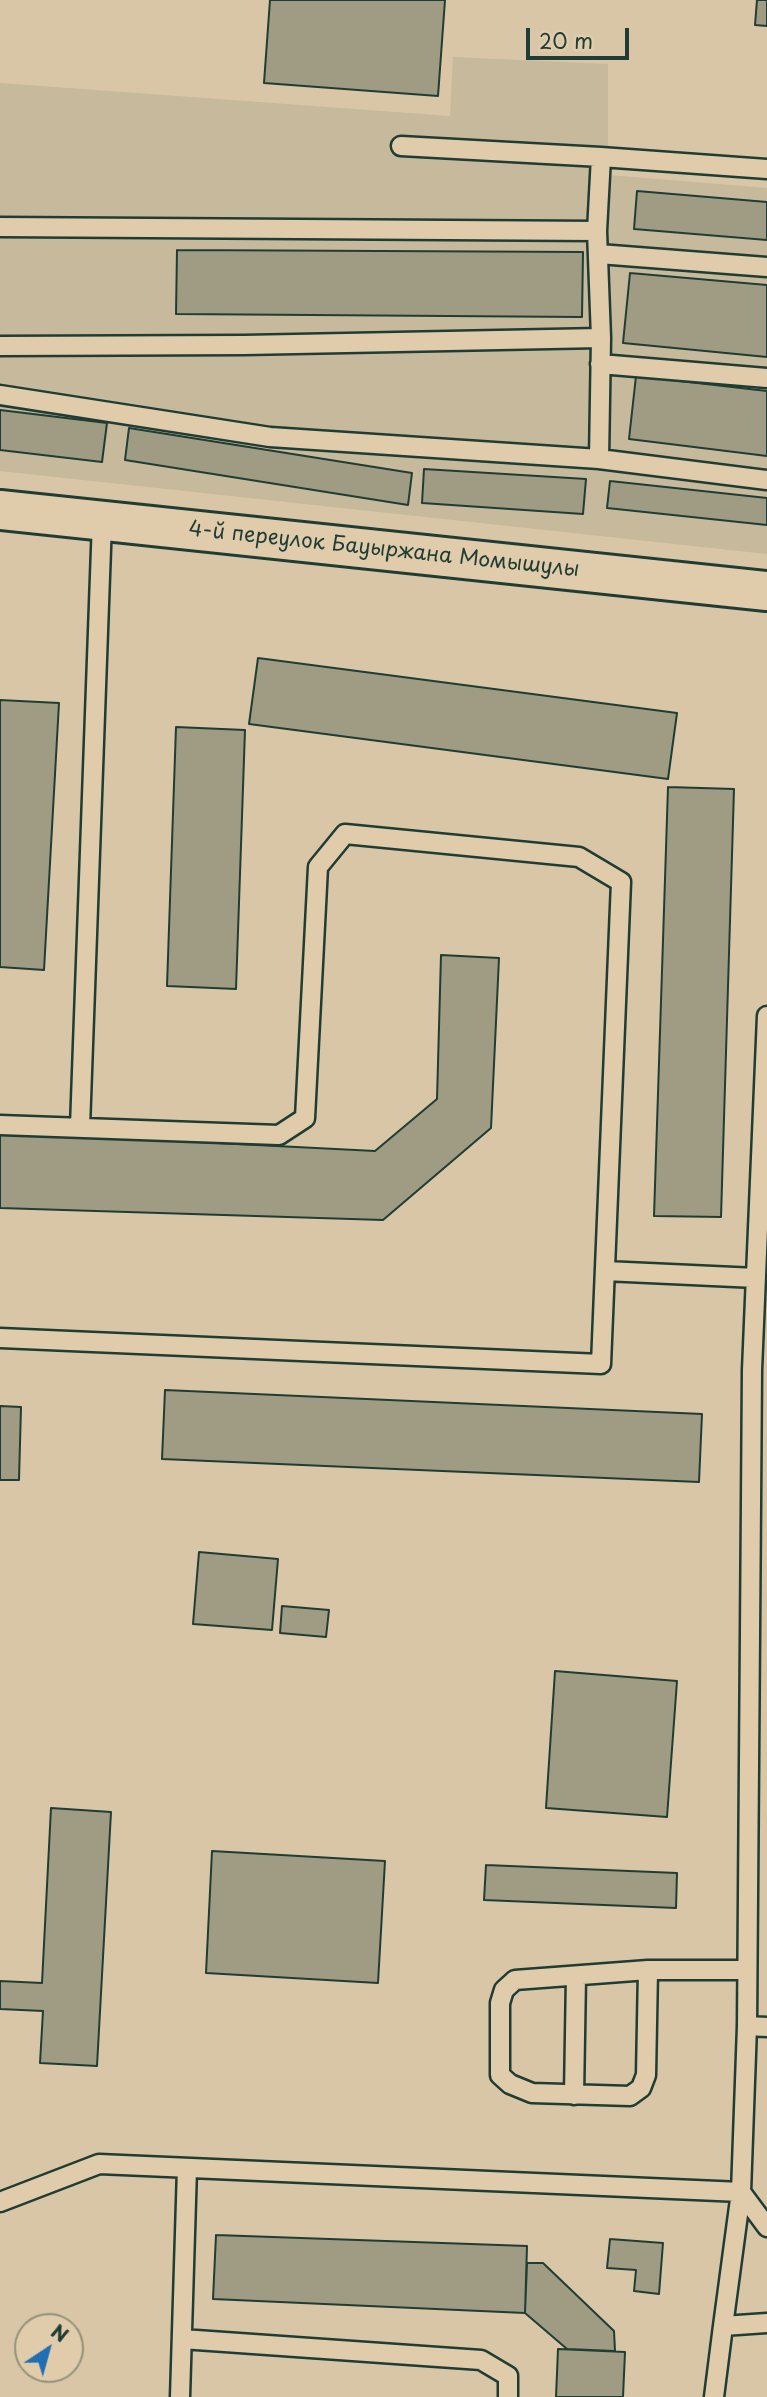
<!DOCTYPE html>
<meta charset="utf-8">
<style>
body{margin:0}
#map{position:relative;width:767px;height:2397px;overflow:hidden;background:#d8c6a6;font-family:"Playpen Sans",sans-serif}
canvas{display:block}
.north{position:absolute;left:14px;top:2313px;width:70px;height:70px;box-sizing:border-box;background:#e0ccab;border:2px solid #93937b;border-radius:50%;rotate:36deg;font-size:19px;font-weight:700;line-height:28px;text-align:center;color:#1f3d34}
.north::after{content:'';display:block;margin:auto;width:24px;height:32px;background:#1f6fb2;clip-path:polygon(50% 0,100% 100%,50% 72%,0 100%)}
.scale{position:absolute;left:526px;top:28px;width:103px;height:32px;box-sizing:border-box;border:4px solid #1f3d34;border-top:0;padding-left:9px;font-size:21px;line-height:24px;white-space:nowrap;color:#1f3d34;-webkit-text-stroke:5px #e0ccab;paint-order:stroke}
</style>
<div id="map">
<canvas width="767" height="2397"></canvas>
<div class="north">N</div>
<div class="scale">20 m</div>
</div>
<script>
const g = document.querySelector('canvas').getContext('2d');
g.lineJoin = 'round';
function paint(path, color) { g.fillStyle = color; g.fill(path, 'evenodd'); }
const toPath = rows => new Path2D(rows.map(r => 'M' + r).join(''));
function strokePath(path, color, width, dash) { g.strokeStyle = color; g.lineWidth = width; g.lineCap = dash ? 'butt' : 'round'; g.setLineDash(dash || []); g.stroke(path); }
function label(font, color, halo, rows, align = 'center') {
  g.font = font + ' "Playpen Sans",sans-serif'; g.lineWidth = 5; g.setLineDash([]); g.textBaseline = 'middle'; g.strokeStyle = halo; g.fillStyle = color; for (const [text, x, y, turn = 0] of rows) {
    g.save(); g.translate(x, y); g.rotate((+turn || 0) * Math.PI / 180); g.textAlign = isNaN(turn) ? turn : align; if (halo) g.strokeText(text, 0, 0); g.fillText(text, 0, 0); g.restore();
  }
}
paint(toPath([
 [453,57,608,64,608,175,767,188,767,554,0,471,0,83,450,116]
]), '#c7b99c');
const building = toPath([
 [270,0,445,0,438,96,264,83,270,0],
 [757,0,767,0,767,26,755,25,757,0],
 [637,191,767,202,767,240,634,229,637,191],
 [177,250,583,252,582,317,176,314,177,250],
 [630,273,767,285,767,357,623,343,630,273],
 [636,376,767,391,767,456,629,439,636,376],
 [0,410,107,423,102,462,0,450,0,410],
 [129,428,412,473,408,505,125,460,129,428],
 [424,469,586,479,583,514,422,503,424,469],
 [610,481,767,498,767,525,607,508,610,481],
 [258,658,677,713,668,779,249,724,258,658],
 [0,700,59,703,44,970,0,967,0,700],
 [176,727,245,730,236,989,167,986,176,727],
 [668,787,734,789,721,1217,654,1216,668,787],
 [441,955,499,958,491,1128,383,1220,0,1208,0,1132,375,1151,437,1099,441,955],
 [165,1390,702,1414,699,1482,162,1459,165,1390],
 [0,1406,21,1407,19,1480,0,1480,0,1406],
 [199,1552,278,1559,272,1630,193,1624,199,1552],
 [282,1606,329,1610,326,1637,280,1633,282,1606],
 [555,1671,677,1681,667,1817,546,1808,555,1671],
 [51,1808,111,1812,97,2066,40,2063,43,2011,0,2009,0,1981,42,1983,51,1808],
 [212,1851,385,1861,378,1983,206,1973,212,1851],
 [486,1865,677,1873,676,1908,484,1900,486,1865],
 [216,2235,527,2246,525,2313,213,2299,216,2235],
 [610,2239,663,2243,659,2294,634,2291,636,2270,607,2268,610,2239],
 [527,2263,543,2263,614,2331,615,2351,567,2349,525,2313,527,2263],
 [558,2349,625,2352,623,2397,556,2397,558,2349]
]);
paint(building, '#9f9c83');
strokePath(building, '#1f3d34', 2);
const service = toPath([
 [401,146,601,157,767,169],
 [0,227,597,231],
 [599,254,767,267],
 [0,346,244,345,601,338],
 [600,364,767,378],
 [0,395,270,437,599,459,601,338,597,231,601,157],
 [599,459,767,480],
 [767,1016,752,1370,747,2026,741,2192,723,2326,767,2323],
 [0,1125,279,1135,305,1118,318,867,345,834,579,857,621,882,601,1364,0,1338],
 [80,1127,102,521],
 [605,1271,756,1278],
 [648,1970,646,2075,641,2088,630,2096,532,2093,510,2084,500,2075,500,2003,504,1990,515,1980,648,1970,747,1970],
 [747,2026,767,2027],
 [574,2095,576,1976],
 [0,2202,99,2164,741,2192,767,2227],
 [182,2339,481,2360,508,2376,508,2397],
 [180,2397,187,2168],
 [714,2397,723,2326]
]);
const tertiary = toPath([
 [0,510,767,591]
]);
strokePath(service, '#1f3d34', 23);
strokePath(tertiary, '#1f3d34', 44);
strokePath(service, '#e0ccab', 18);
strokePath(tertiary, '#e0ccab', 38);
label('21px', '#1f3d34', '#e0ccab', [
 ["4-й переулок Бауыржана Момышулы",384,550,6]
]);
</script>
